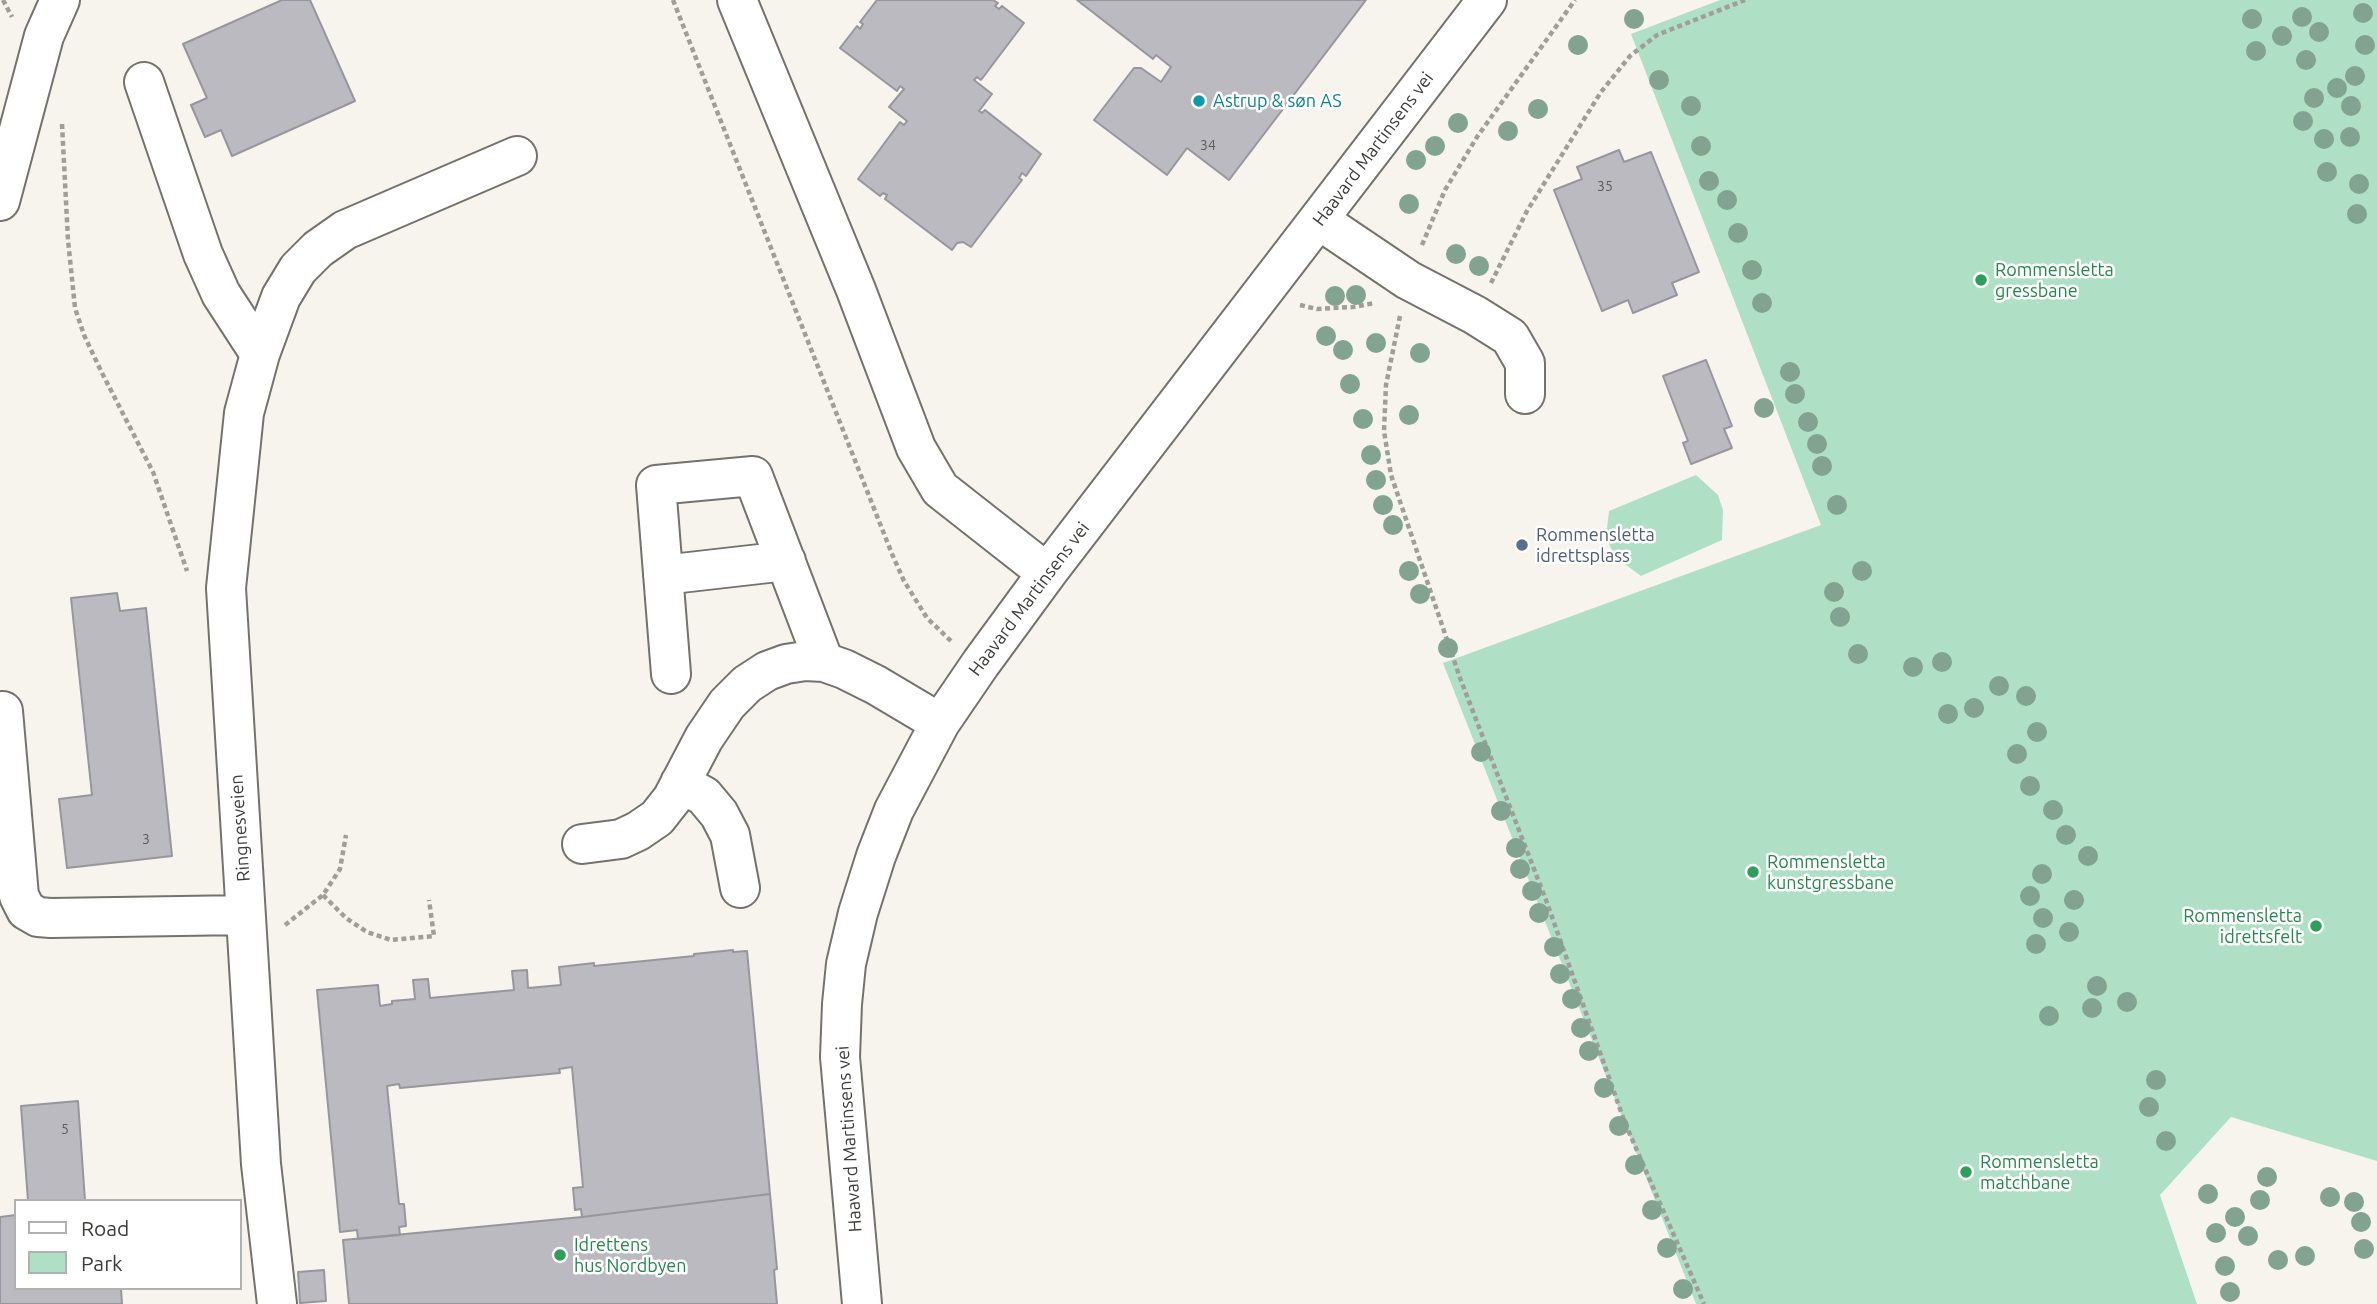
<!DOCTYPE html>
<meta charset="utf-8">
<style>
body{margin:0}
#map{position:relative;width:2377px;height:1304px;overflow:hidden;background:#f7f4ee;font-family:Ubuntu,sans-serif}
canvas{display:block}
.legend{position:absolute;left:14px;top:1199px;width:228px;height:91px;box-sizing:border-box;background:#fff;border:2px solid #b1b1b0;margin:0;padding:9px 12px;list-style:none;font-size:21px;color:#3d3c39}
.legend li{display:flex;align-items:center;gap:14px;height:35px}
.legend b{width:35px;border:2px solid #b1b1b0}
</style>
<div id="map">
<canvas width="2377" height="1304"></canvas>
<ul class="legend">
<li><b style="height:9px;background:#fff"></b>Road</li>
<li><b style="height:19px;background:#afe0c6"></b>Park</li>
</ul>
</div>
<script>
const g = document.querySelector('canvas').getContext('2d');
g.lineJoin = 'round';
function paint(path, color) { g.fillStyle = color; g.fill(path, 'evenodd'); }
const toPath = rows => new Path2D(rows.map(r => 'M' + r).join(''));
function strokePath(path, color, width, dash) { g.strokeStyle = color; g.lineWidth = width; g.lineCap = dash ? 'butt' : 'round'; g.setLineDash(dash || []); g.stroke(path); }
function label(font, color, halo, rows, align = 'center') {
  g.font = font + ' Ubuntu,sans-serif'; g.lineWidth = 5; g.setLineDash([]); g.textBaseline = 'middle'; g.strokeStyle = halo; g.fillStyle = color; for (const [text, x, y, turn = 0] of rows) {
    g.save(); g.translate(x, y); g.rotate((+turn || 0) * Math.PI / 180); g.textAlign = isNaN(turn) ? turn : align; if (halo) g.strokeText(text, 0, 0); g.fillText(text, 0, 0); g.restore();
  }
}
paint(toPath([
 [1720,0,2377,0,2377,1161,2231,1117,2160,1195,2197,1304,1696,1304,1443,663,1821,525,1631,34],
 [1696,475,1718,495,1723,510,1722,540,1641,576,1615,557,1606,537,1609,511]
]), '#afe0c6');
const building = toPath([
 [282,0,310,0,355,101,232,156,221,130,205,137,191,105,207,98,183,44,282,0],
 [877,0,993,0,998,3,995,6,999,9,1002,6,1024,23,981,80,977,77,974,80,992,94,979,111,982,113,985,110,1041,154,1026,176,1022,173,1019,178,1022,180,971,247,963,242,957,243,952,250,885,199,887,195,883,193,880,196,858,179,900,122,904,125,907,121,889,107,904,89,900,86,897,91,840,48,857,26,860,29,863,24,860,22,877,0],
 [1077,0,1366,0,1229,180,1187,148,1167,175,1094,120,1134,68,1141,68,1161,82,1171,67,1156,55,1153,59,1077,0],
 [1619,150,1624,162,1651,152,1699,272,1672,283,1677,295,1633,313,1628,300,1602,311,1554,190,1582,179,1577,167,1619,150],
 [1706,360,1732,426,1724,429,1732,448,1691,464,1683,443,1688,441,1663,376,1706,360],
 [117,593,120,611,146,608,172,856,67,868,59,799,92,795,71,598,117,593],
 [733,950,733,952,747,951,770,1194,582,1217,581,1209,575,1210,573,1188,583,1187,572,1067,559,1069,560,1073,400,1088,399,1084,387,1086,399,1204,404,1204,406,1226,399,1227,400,1235,358,1239,357,1230,340,1232,317,990,378,985,380,1006,392,1004,392,1001,415,999,413,980,428,979,430,998,514,990,512,971,527,970,528,988,561,985,559,967,594,963,594,966,694,956,694,954,733,950],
 [78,1101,85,1201,28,1201,21,1106,78,1101],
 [770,1194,777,1269,774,1270,777,1304,349,1304,343,1240,582,1217,770,1194],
 [16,1215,16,1288,121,1288,122,1304,0,1304,0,1217,16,1215],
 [324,1270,326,1301,300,1303,298,1272,324,1270]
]);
paint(building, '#babac0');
strokePath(building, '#96969c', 2);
const minor = toPath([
 [737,0,856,290,916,448,940,489,1047,573],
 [144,82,203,254,221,294,260,354],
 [0,201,44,36,60,0],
 [1319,220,1408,280,1475,315,1510,337,1525,363,1525,394],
 [663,575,786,561],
 [671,674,656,485,753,476,824,662],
 [3,711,19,896,26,910,38,917,51,918,245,915],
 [680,783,704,796,719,814,730,835,740,888],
 [582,844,621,839,638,831,657,818,672,799,704,738,727,704,747,684,767,671,786,664,805,661,824,662,844,669,876,685,940,723],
 [277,1304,261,1164,226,588,244,413,260,354,281,297,298,269,318,249,345,230,517,156],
 [862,1304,840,1057,842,1004,846,964,858,913,876,856,894,810,940,723,981,663,1047,573,1487,0]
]);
strokePath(minor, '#74726d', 42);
strokePath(toPath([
 [3,0,12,17],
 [673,0,892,554,904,581,927,618,952,642],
 [62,124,68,240,75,308,84,335,101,371,153,472,187,571],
 [1422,245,1445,190,1477,137,1575,0],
 [1491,283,1527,211,1601,92,1630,56,1657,35,1745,0],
 [1300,305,1317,309,1353,307,1375,303],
 [1400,316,1386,385,1384,431,1391,475,1460,678,1546,900,1625,1123,1704,1304],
 [323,895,346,918,367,932,391,940,434,936,429,900],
 [285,925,323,895,340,869,346,835]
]), '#a09e99', 4.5, [5, 3.5]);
strokePath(minor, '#fff', 38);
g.fillStyle = '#81a390';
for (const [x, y] of [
 [2363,13],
 [2302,17],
 [1634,19],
 [2252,19],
 [2319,32],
 [2282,36],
 [1578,45],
 [2365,45],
 [2256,51],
 [2306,60],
 [2355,76],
 [1659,80],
 [2337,88],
 [2314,98],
 [1691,106],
 [2351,106],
 [1538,109],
 [2303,121],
 [1458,123],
 [1508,131],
 [2350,137],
 [2324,139],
 [1435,146],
 [1701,146],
 [1416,160],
 [2327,172],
 [1709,181],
 [2359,184],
 [1727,200],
 [1409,204],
 [2357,214],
 [1738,233],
 [1456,254],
 [1479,266],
 [1752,270],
 [1356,295],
 [1335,296],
 [1762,303],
 [1326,336],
 [1376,343],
 [1343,350],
 [1420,353],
 [1790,372],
 [1350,384],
 [1795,394],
 [1764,408],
 [1409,415],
 [1363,419],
 [1808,422],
 [1817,444],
 [1371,455],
 [1822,466],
 [1376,480],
 [1383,505],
 [1837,505],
 [1393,525],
 [1409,571],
 [1862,571],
 [1834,592],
 [1420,594],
 [1840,617],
 [1448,648],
 [1858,654],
 [1942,662],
 [1913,667],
 [1999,686],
 [2026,696],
 [1974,708],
 [1948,714],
 [2037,732],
 [1481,752],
 [2017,754],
 [2030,786],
 [2053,810],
 [1501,811],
 [2066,835],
 [1516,848],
 [2088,856],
 [1520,869],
 [2042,874],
 [1532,891],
 [2030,896],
 [2074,900],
 [1539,913],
 [2043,918],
 [2069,932],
 [2036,944],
 [1554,947],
 [1560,974],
 [2097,986],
 [1572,999],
 [2127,1002],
 [2092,1008],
 [2049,1016],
 [1581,1028],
 [1589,1051],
 [2156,1080],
 [1604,1088],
 [2149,1107],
 [1619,1126],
 [2166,1141],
 [1635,1165],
 [2267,1177],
 [2208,1194],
 [2330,1197],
 [2260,1200],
 [2354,1202],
 [1652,1210],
 [2235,1217],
 [2361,1222],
 [2216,1233],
 [2248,1236],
 [1667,1248],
 [2364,1249],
 [2305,1256],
 [2278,1260],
 [2225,1266],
 [1683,1289],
 [2230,1292]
]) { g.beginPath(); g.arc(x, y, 10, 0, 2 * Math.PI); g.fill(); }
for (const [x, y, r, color] of [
 [1199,101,7,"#0f9aa8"],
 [1981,280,7,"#2e9e5b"],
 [1522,545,7,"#5c6f8a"],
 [1753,872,7,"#2e9e5b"],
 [2316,926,7,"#2e9e5b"],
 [1966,1172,7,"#2e9e5b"],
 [560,1255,7,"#2e9e5b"]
]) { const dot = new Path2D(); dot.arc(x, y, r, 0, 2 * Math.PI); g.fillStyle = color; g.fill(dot); strokePath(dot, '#fff', 2.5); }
label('14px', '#5c5c5b', null, [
 ["34",1208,145],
 ["35",1605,186],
 ["3",146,839],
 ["5",65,1129]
]);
label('18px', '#0d838f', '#fff', [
 ["Astrup & søn AS",1213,101]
], 'left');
label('18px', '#3d3c39', '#fff', [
 ["Haavard Martinsens vei",1373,149,-53],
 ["Haavard Martinsens vei",1029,599,-53],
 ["Ringnesveien",240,828,-94],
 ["Haavard Martinsens vei",849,1139,-94]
]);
label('18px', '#27864d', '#fff', [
 ["Rommensletta",1995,270],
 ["gressbane",1995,291],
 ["Rommensletta",1767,862],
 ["kunstgressbane",1767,883],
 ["Rommensletta",2302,916,"right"],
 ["idrettsfelt",2302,937,"right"],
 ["Rommensletta",1980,1162],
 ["matchbane",1980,1183],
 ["Idrettens",574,1245],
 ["hus Nordbyen",574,1266]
], 'left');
label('18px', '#4e5e75', '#fff', [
 ["Rommensletta",1536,535],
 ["idrettsplass",1536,556]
], 'left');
</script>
